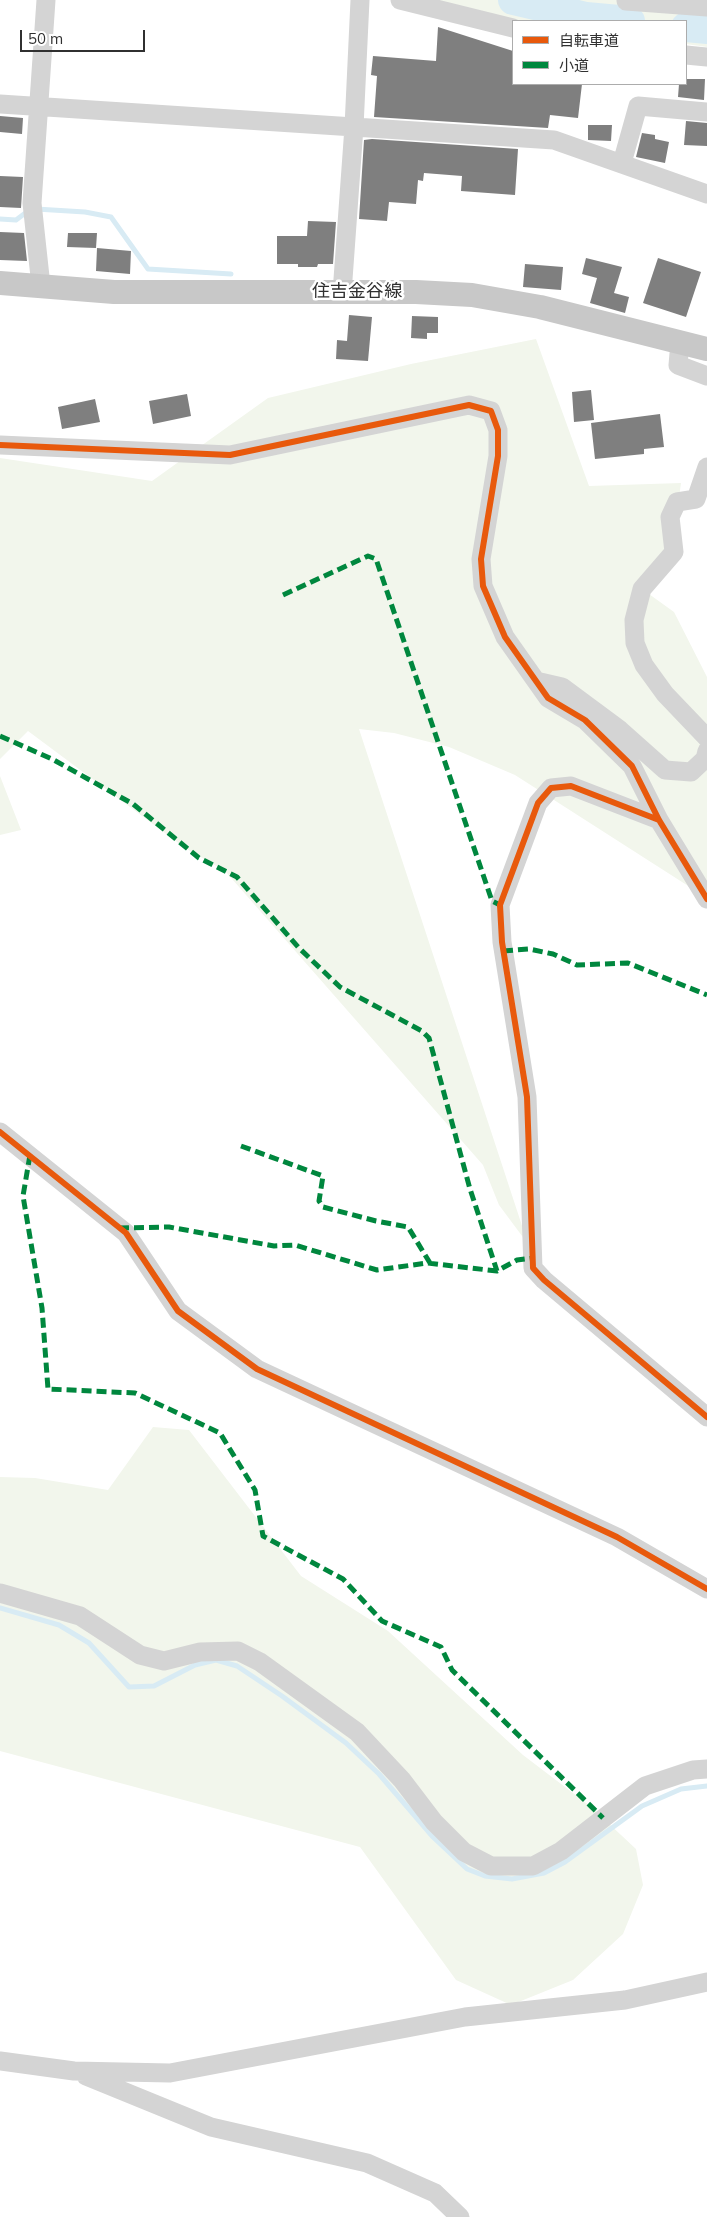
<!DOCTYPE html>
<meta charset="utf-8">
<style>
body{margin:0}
#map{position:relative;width:707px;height:2217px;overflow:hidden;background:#fff;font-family:Mulish,"Noto Sans JP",sans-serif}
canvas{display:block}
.legend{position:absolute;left:512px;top:20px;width:175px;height:65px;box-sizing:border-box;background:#fff;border:1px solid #acacac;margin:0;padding:6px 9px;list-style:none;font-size:15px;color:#303030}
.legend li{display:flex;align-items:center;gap:10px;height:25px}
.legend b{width:25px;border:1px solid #acacac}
.scale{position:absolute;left:20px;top:30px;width:125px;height:22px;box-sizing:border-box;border:2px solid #303030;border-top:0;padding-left:6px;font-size:15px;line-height:18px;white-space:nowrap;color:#303030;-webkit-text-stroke:4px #fff;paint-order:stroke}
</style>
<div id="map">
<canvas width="707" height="2217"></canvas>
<ul class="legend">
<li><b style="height:6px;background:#e8590c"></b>自転車道</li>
<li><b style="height:6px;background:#00873e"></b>小道</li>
</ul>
<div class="scale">50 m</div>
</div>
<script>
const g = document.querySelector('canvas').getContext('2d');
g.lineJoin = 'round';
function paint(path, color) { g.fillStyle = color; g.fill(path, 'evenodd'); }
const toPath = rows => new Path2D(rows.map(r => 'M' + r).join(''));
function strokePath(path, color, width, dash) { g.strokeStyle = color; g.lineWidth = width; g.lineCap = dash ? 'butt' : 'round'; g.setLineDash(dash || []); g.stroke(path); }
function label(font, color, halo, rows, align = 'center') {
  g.font = font + ' Mulish,"Noto Sans JP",sans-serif'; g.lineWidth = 5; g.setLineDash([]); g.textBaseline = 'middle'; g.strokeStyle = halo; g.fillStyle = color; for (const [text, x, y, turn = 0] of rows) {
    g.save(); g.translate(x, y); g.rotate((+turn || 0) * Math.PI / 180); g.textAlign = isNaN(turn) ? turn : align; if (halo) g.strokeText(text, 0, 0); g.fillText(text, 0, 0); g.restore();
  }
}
paint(toPath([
 [425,0,637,0,707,8,707,47,686,44,686,21,513,21],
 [536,339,589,486,681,483,673,542,642,589,674,612,707,677,707,898,515,775,449,747,394,733,359,729,528,1244,499,1205,483,1165,225,871,185,848,28,731,0,759,0,458,152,481,268,398,411,364],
 [0,776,21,830,0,835],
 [153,1427,189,1430,301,1576,388,1631,523,1755,590,1806,636,1849,643,1885,623,1934,573,1980,511,2005,456,1980,360,1847,0,1751,0,1477,35,1478,108,1490]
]), '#f2f6ec');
strokePath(toPath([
 [36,209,85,212,111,217,148,269,231,274],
 [0,219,16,220,28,211],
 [0,1608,59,1625,89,1643,129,1687,154,1686,195,1665,216,1660,237,1666,282,1696,346,1743,379,1774,433,1837,467,1869,485,1876,512,1879,544,1873,565,1862,642,1806,681,1789,707,1786]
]), '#d8ebf4', 5);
strokePath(toPath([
 [513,0,586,17,630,21],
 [686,27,707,29]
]), '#d8ebf4', 30);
paint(toPath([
 [438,27,513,51,513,84,582,84,578,118,550,115,548,128,374,117,377,76,371,75,373,56,436,61],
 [686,79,705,79,704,100,678,97,679,84,686,84],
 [0,116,23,118,22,134,0,132],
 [686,121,707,123,707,146,684,145],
 [588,125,612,125,611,141,588,140],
 [642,133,655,135,655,139,669,142,665,163,636,157],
 [372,139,518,149,515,195,461,191,462,176,424,173,423,181,418,180,416,204,389,202,387,221,359,219,364,140],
 [0,176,23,177,21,208,0,207],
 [308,221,336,222,333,264,318,264,317,267,298,267,298,264,277,264,277,236,307,236],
 [0,232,24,233,27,261,0,260],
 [68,233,97,233,96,248,67,247],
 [97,248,131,251,130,274,96,271],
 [586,258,622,267,614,293,629,297,625,313,590,303,597,278,582,274],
 [658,258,701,272,686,317,643,303],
 [525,264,563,267,561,290,523,287],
 [349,315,372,317,368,361,336,359,337,340,347,341],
 [412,316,438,317,438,333,427,333,427,339,411,338],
 [591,390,594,420,574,422,572,392],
 [187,394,191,416,153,424,149,401],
 [95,399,100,422,62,429,58,407],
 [660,414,664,447,644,449,644,454,595,459,591,423]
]), '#7f7f7f');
strokePath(toPath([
 [400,0,513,28],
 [626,1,707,7],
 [686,55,707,57],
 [0,104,554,140,707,194],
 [622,163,638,106,707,112],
 [41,286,32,203,46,0],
 [342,293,354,127,360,0],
 [680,342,678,365,707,376],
 [0,445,230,455,469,405,491,411,498,430,498,456,481,559,483,586,505,637,548,698,585,720,632,766,659,820,707,899],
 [707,467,696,499,677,502,670,517,674,552,642,589,634,620,635,643,644,665,665,694,707,738],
 [536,681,562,687,620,730,665,770,691,772,705,759,707,751],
 [659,820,571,786,551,788,538,803,500,905,502,942,527,1097,533,1268,544,1280,707,1417],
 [0,1132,126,1233,178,1311,257,1369,617,1537,707,1589],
 [0,1593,80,1616,140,1655,164,1661,200,1652,238,1651,260,1662,357,1732,402,1780,434,1822,464,1852,491,1866,533,1866,561,1851,645,1786,693,1770,707,1769],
 [0,2061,74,2071,170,2073,465,2017,625,2000,707,1982],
 [86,2076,211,2127,367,2163,435,2193,460,2217]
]), '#d4d4d4', 19);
strokePath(toPath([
 [0,283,114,292,416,292,472,295,540,307,707,349]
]), '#c8c8c8', 24);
strokePath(toPath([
 [283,595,368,556,376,559,492,901,500,905],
 [0,736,52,759,133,804,199,858,237,877,299,948,340,987,422,1031,429,1038,470,1189,497,1271],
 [503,951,529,949,553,954,577,965,628,963,707,995],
 [241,1146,323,1176,319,1201,323,1207,376,1221,408,1227,430,1263],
 [30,1155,23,1196,42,1308,48,1389,135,1393,220,1433,255,1490,263,1536,343,1579,382,1621,441,1647,452,1670,603,1818],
 [119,1228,169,1227,274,1246,295,1245,377,1270,427,1263,497,1271,517,1260,533,1258]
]), '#00873e', 5, [10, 5]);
strokePath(toPath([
 [0,445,230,455,469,405,491,411,498,430,498,456,481,559,483,586,505,637,548,698,585,720,632,766,659,820,707,899],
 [659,820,571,786,551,788,538,803,500,905,502,942,527,1097,533,1268,544,1280,707,1417],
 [0,1132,126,1233,178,1311,257,1369,617,1537,707,1589]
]), '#e8590c', 6);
label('18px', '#303030', '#fff', [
 ["住吉金谷線",357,292]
]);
</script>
